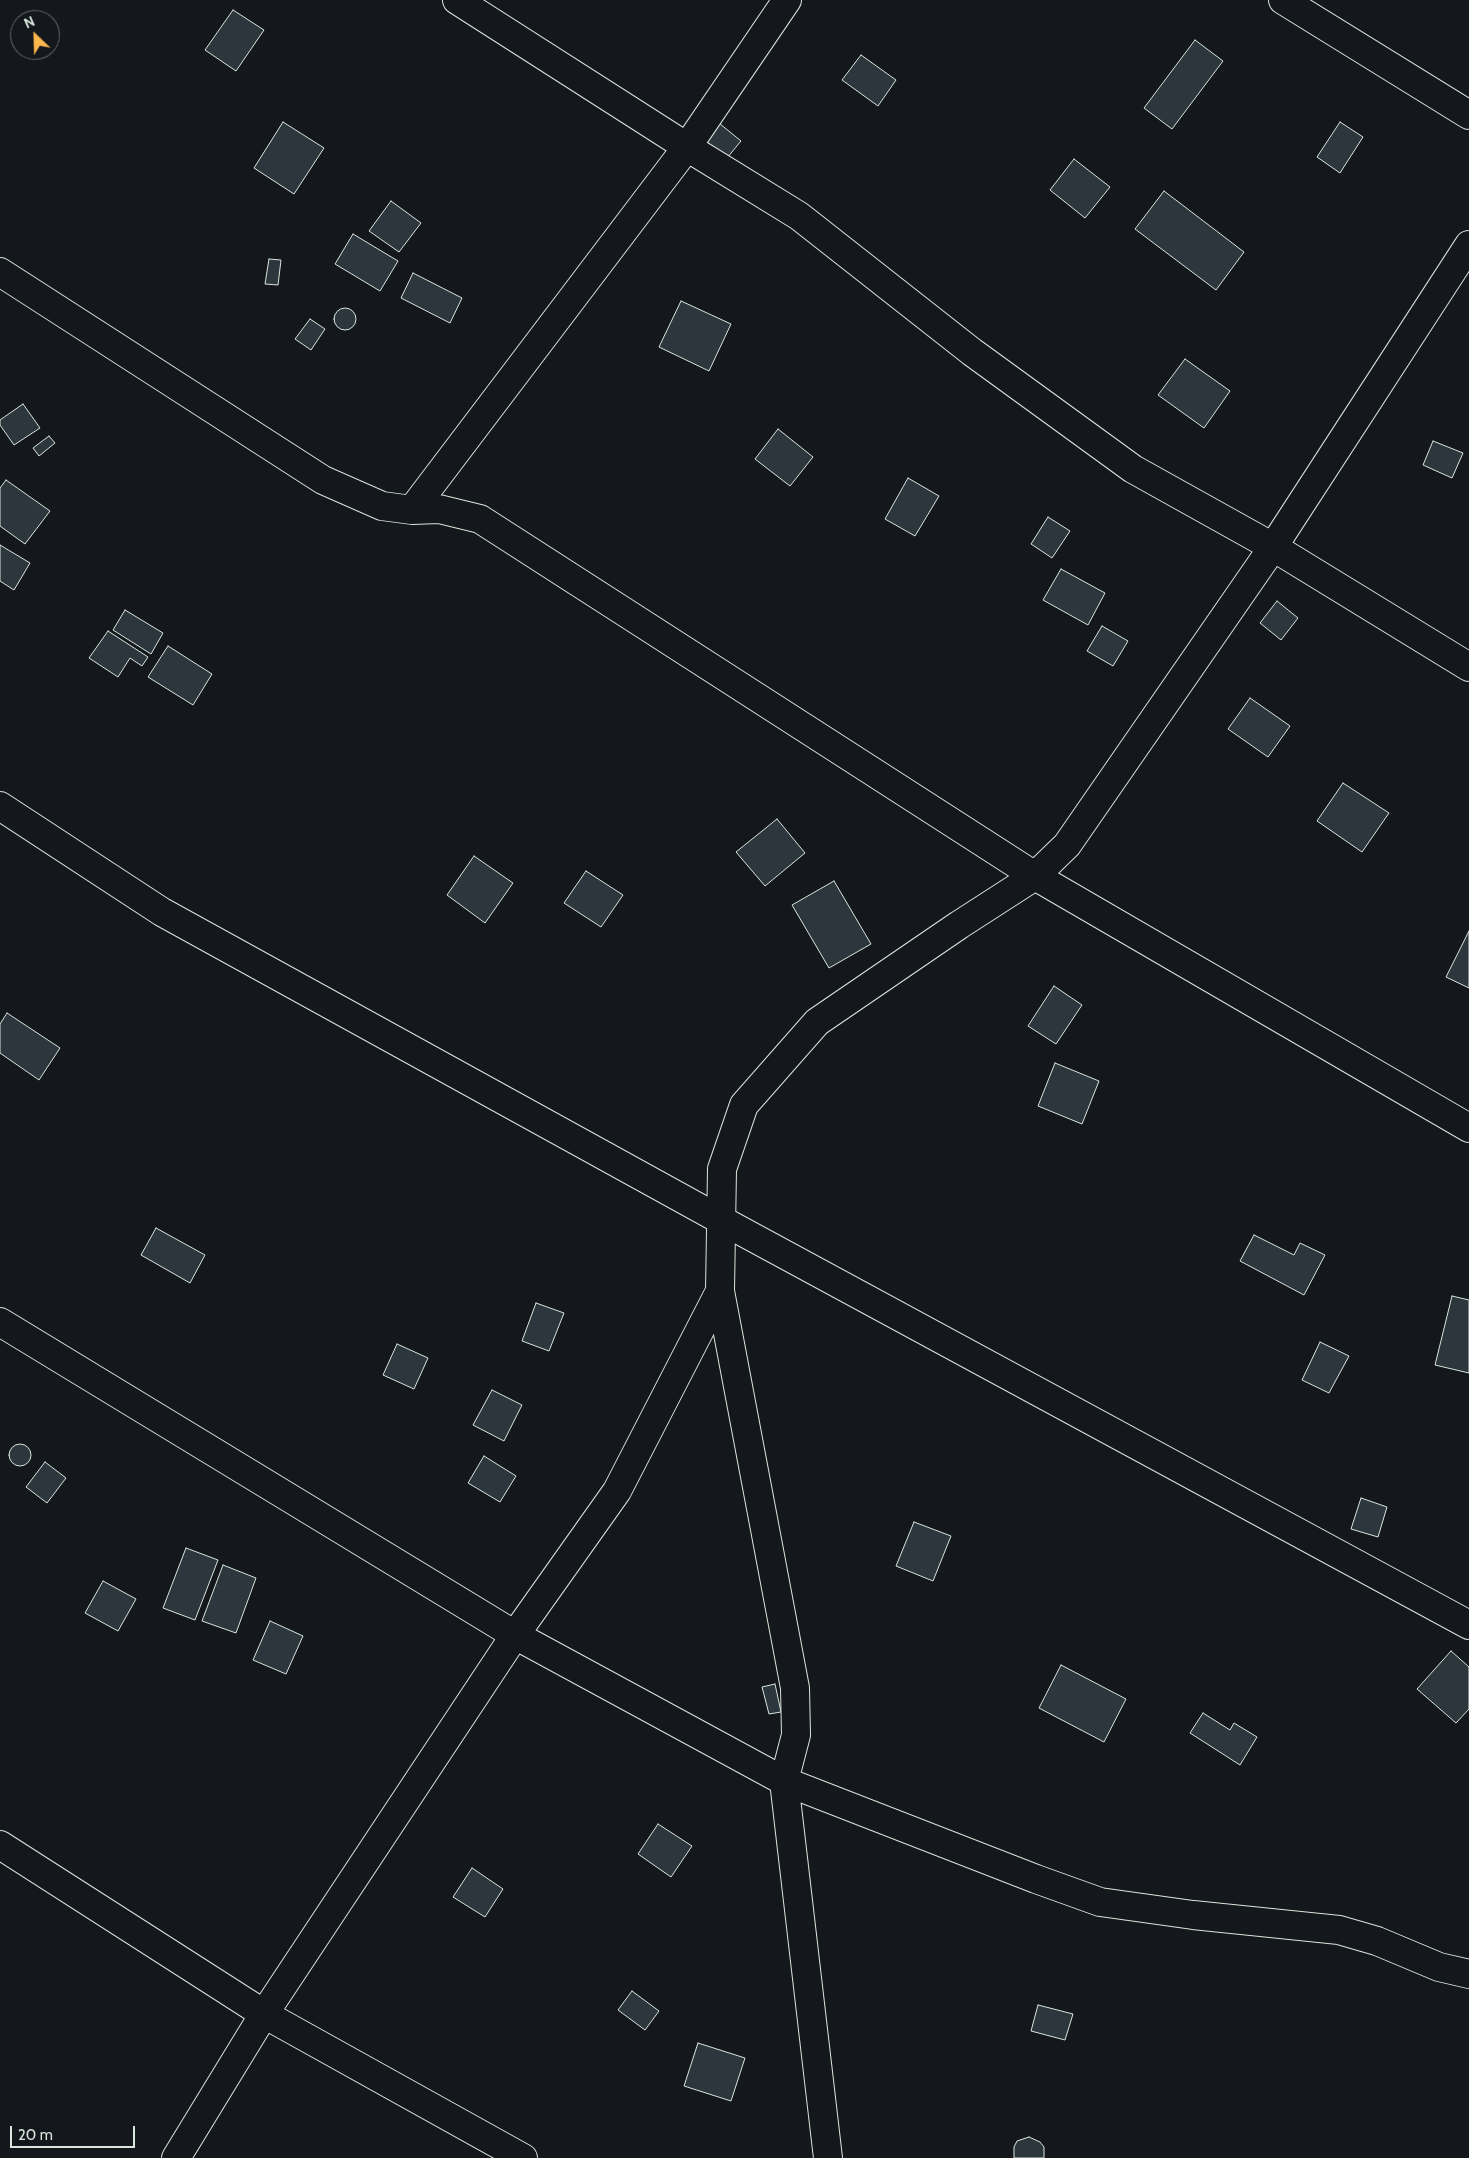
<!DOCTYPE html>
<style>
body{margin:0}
#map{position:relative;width:1469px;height:2158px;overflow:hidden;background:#14181c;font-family:Cabin,sans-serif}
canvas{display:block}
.north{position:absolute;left:10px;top:10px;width:50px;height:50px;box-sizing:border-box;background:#14181c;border:1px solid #626a69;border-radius:50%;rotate:336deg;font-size:14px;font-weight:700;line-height:20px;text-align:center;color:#d8e6dc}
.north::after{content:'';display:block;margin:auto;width:18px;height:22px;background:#ffb74d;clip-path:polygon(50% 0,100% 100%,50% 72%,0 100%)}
.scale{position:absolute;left:10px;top:2126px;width:125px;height:22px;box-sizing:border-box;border:2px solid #d8e6dc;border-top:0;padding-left:6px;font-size:15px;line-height:18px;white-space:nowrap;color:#d8e6dc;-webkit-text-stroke:4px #14181c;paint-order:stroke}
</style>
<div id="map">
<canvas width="1469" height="2158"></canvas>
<div class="north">N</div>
<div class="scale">20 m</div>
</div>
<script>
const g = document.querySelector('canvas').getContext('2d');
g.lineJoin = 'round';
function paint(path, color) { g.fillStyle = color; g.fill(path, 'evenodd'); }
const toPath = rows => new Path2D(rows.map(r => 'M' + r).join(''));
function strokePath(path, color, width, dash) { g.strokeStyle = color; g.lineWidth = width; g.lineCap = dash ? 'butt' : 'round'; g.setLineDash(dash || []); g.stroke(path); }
const building = toPath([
 [233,10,264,30,236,71,205,50,233,10],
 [1195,40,1223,61,1172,129,1144,108,1195,40],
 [861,55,896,80,878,106,842,80,861,55],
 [714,119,741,141,722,164,695,142,714,119],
 [283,122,324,148,294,194,254,168,283,122],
 [1340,122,1363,137,1340,173,1317,157,1340,122],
 [1074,159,1110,187,1085,218,1050,190,1074,159],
 [1164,191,1244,252,1216,290,1135,229,1164,191],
 [391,201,421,223,399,252,369,231,391,201],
 [353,234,398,261,380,291,335,264,353,234],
 [269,259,281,260,278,285,265,284,269,259],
 [413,273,462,298,450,323,401,298,413,273],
 [681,301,731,324,709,371,659,347,681,301],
 '334 319a11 11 0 1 1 22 0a11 11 0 1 1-22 0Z',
 [310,319,325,329,311,350,295,339,310,319],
 [1185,359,1230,391,1204,428,1158,395,1185,359],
 [23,404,40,428,14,445,0,425,0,420,23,404],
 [778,429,813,457,790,486,755,459,778,429],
 [49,436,55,443,39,456,33,448,49,436],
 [1433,441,1463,453,1452,478,1423,465,1433,441],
 [908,478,939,496,915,536,885,519,908,478],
 [6,480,50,511,25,544,0,526,0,488,6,480],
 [1048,517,1070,531,1052,558,1031,544,1048,517],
 [0,545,30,563,14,590,0,581,0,545],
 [1061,569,1105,593,1088,625,1043,600,1061,569],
 [1277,601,1298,618,1281,640,1260,623,1277,601],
 [125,610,163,633,151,654,113,630,125,610],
 [1102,626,1128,641,1113,666,1087,651,1102,626],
 [108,631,148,657,142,666,130,658,118,677,89,658,108,631],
 [168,646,212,674,193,705,148,677,168,646],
 [1250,698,1290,726,1268,757,1228,729,1250,698],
 [1343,783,1389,813,1362,852,1317,821,1343,783],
 [777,819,805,853,765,886,736,852,777,819],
 [474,856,513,883,485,923,447,895,474,856],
 [586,871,623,895,601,927,564,903,586,871],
 [834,881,871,944,829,968,792,905,834,881],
 [1469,931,1469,988,1446,977,1469,931],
 [1054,986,1082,1005,1056,1044,1028,1026,1054,986],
 [7,1013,60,1048,39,1080,0,1053,0,1024,7,1013],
 [1055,1063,1099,1081,1082,1124,1038,1106,1055,1063],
 [156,1228,205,1255,190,1283,141,1255,156,1228],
 [1254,1235,1294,1255,1300,1243,1325,1255,1304,1295,1240,1261,1254,1235],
 [1452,1296,1469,1300,1469,1373,1435,1365,1452,1296],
 [536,1303,564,1313,549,1351,522,1341,536,1303],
 [1320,1342,1349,1356,1329,1393,1302,1380,1320,1342],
 [397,1344,428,1358,414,1389,383,1375,397,1344],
 [492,1390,522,1405,504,1441,473,1425,492,1390],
 '9 1455a11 11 0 1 1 22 0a11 11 0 1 1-22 0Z',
 [484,1456,516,1476,500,1502,468,1483,484,1456],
 [45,1462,66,1478,47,1503,26,1487,45,1462],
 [1361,1498,1387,1507,1378,1537,1351,1529,1361,1498],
 [914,1522,951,1536,933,1581,896,1566,914,1522],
 [186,1548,218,1560,195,1620,163,1608,186,1548],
 [223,1565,256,1578,236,1633,202,1621,223,1565],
 [103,1581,136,1599,118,1631,85,1613,103,1581],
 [270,1621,303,1636,286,1674,253,1660,270,1621],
 [1451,1651,1469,1667,1469,1709,1456,1723,1417,1689,1451,1651],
 [1061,1665,1126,1699,1104,1742,1039,1708,1061,1665],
 [775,1684,781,1712,769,1714,762,1687,775,1684],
 [1203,1713,1230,1730,1234,1723,1257,1737,1240,1765,1190,1733,1203,1713],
 [658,1824,692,1846,671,1877,638,1854,658,1824],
 [472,1868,503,1889,485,1917,453,1897,472,1868],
 [632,1991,659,2011,645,2030,618,2010,632,1991],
 [1038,2005,1073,2014,1065,2040,1031,2031,1038,2005],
 [698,2043,745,2058,731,2101,684,2086,698,2043],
 [1029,2137,1040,2142,1044,2147,1044,2158,1014,2158,1014,2147,1017,2141,1029,2137]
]);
paint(building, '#2c363c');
strokePath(building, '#d8e6dc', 1);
const street = toPath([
 [457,0,687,147,799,216,972,352,1133,469,1273,547,1469,667],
 [1283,0,1469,115],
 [0,272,323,480,382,506,412,510,439,509,480,519,1035,876,1469,1128],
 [412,510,687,147,787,0],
 [0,806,162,912,721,1220,1469,1625],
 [720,1291,795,1688,796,1735,784,1781,1036,1879,1100,1902,1193,1915,1339,1930,1377,1941,1439,1967,1469,1974],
 [0,1322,515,1635,784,1781,828,2158],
 [0,1845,264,2014,523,2158],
 [176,2158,264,2014,515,1635,617,1491,720,1291,722,1169,744,1105,817,1022,959,925,1035,876,1067,845,1273,547,1469,245]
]);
strokePath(street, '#d8e6dc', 30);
strokePath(street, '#14181c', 28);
</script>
